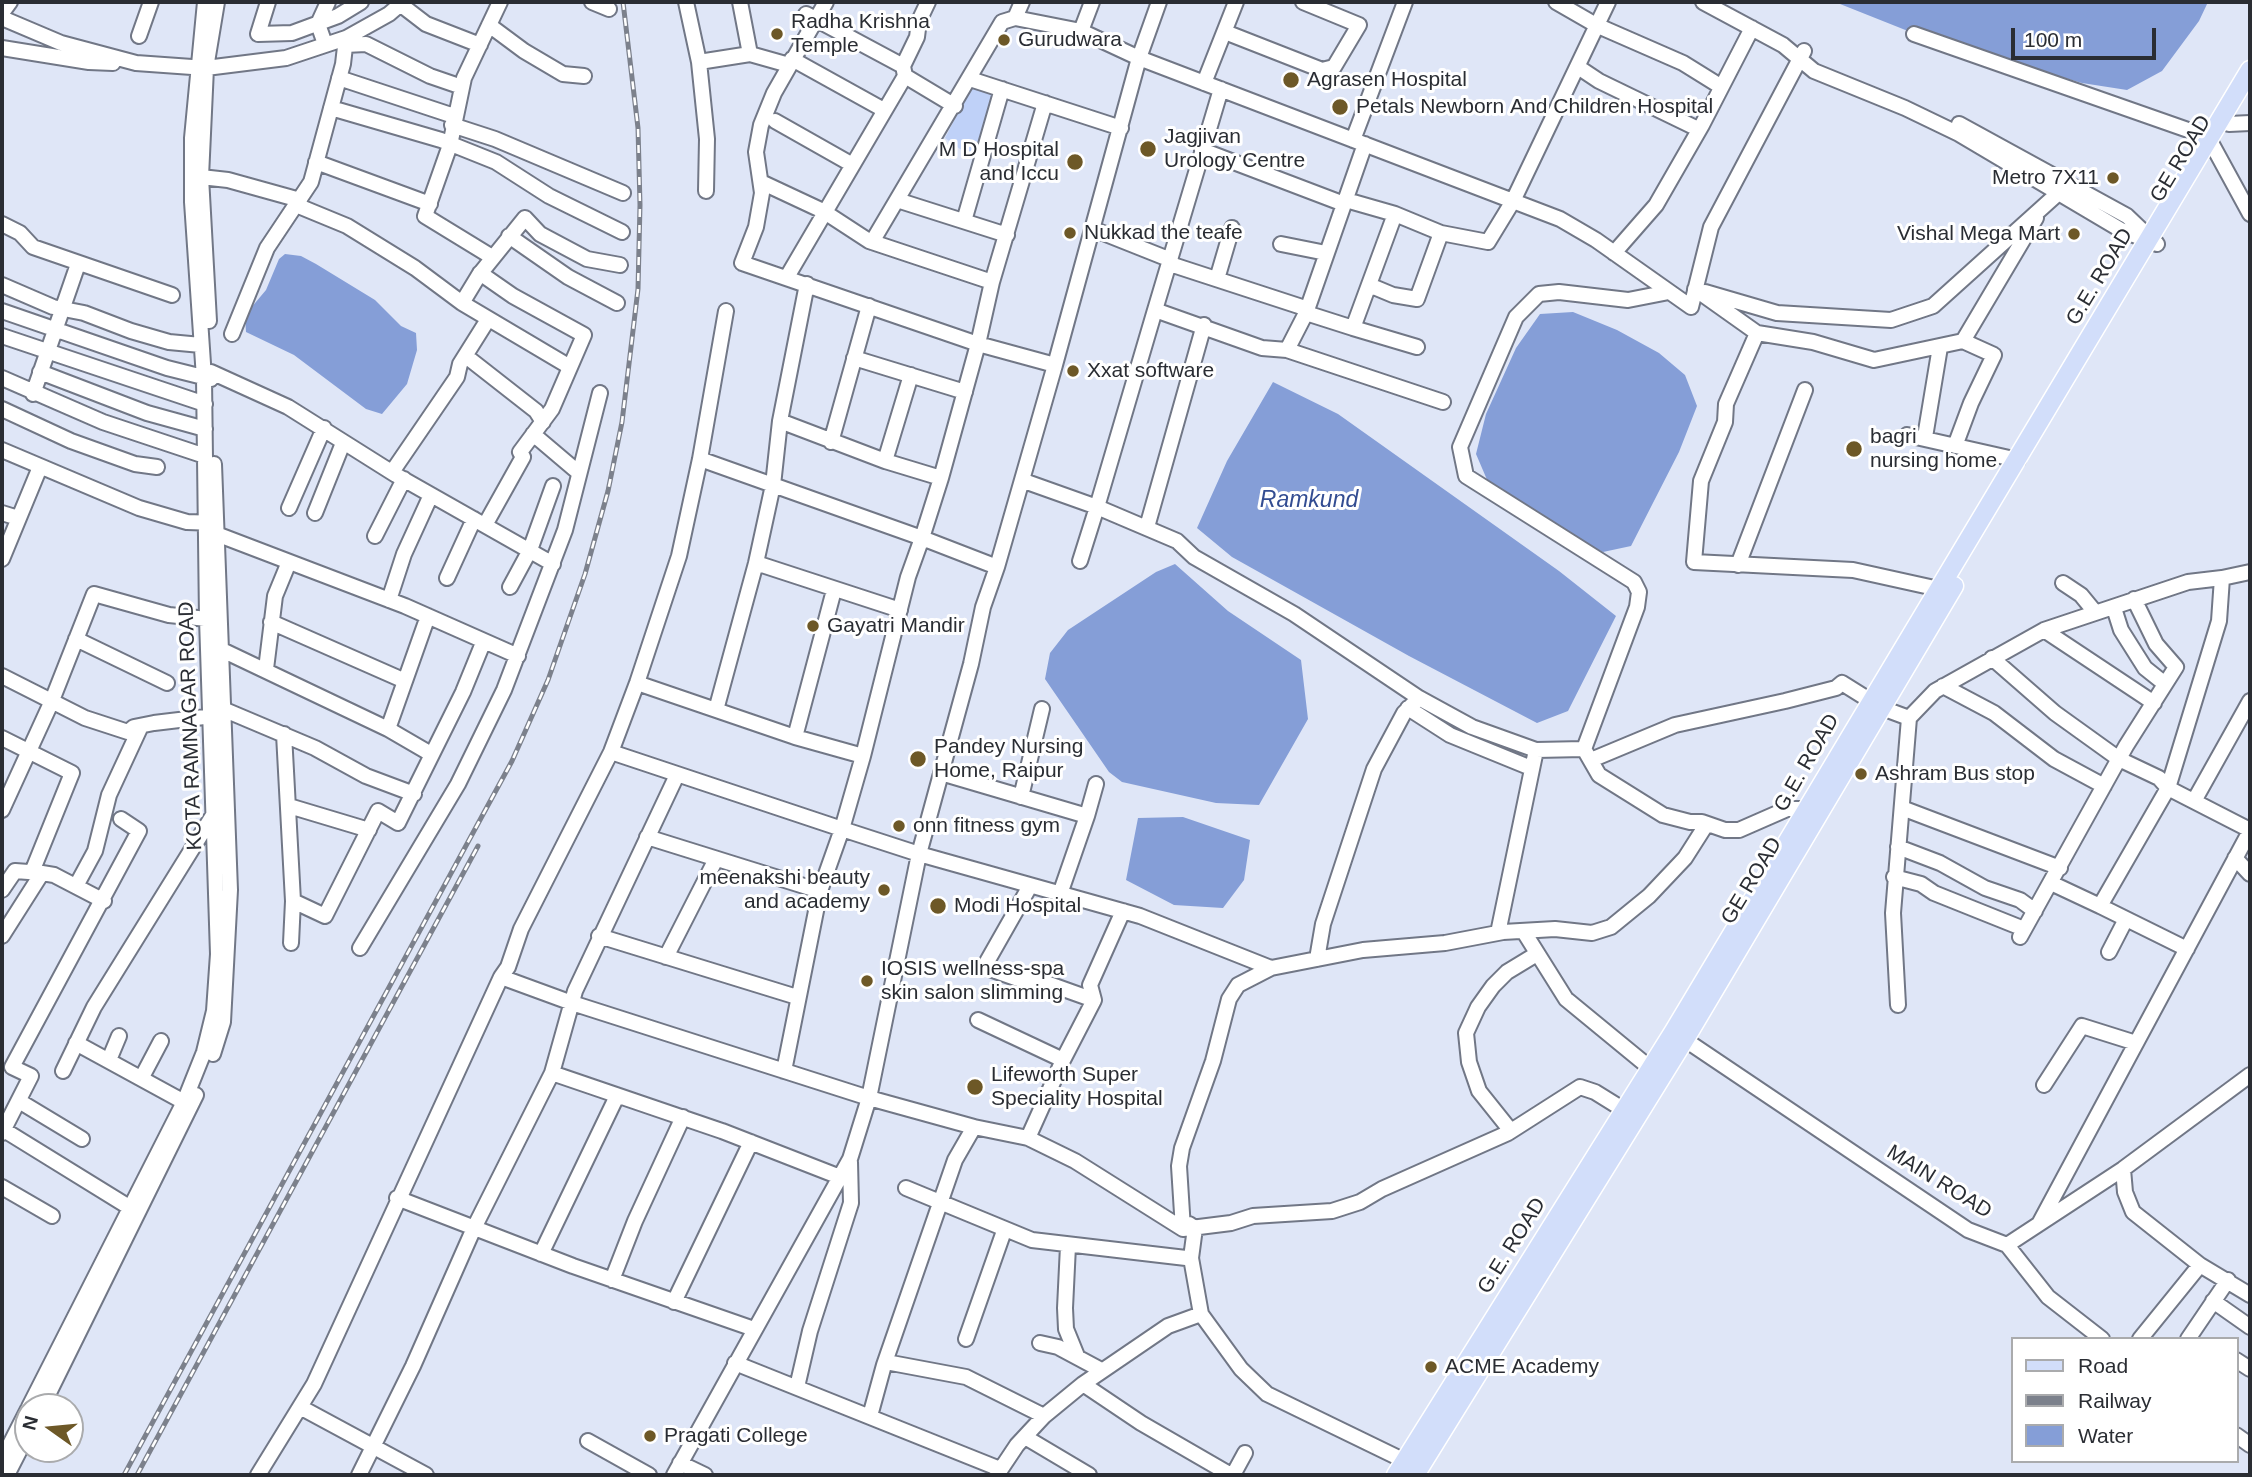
<!DOCTYPE html>
<style>
body{margin:0}
#map{position:relative;width:2252px;height:1477px;overflow:hidden;background:#dfe6f7;font-family:Helvetica,sans-serif}
canvas{display:block}
.frame{position:absolute;inset:0;border:4px solid #2a2d33;pointer-events:none}
.legend{position:absolute;left:2011px;top:1337px;width:228px;height:126px;box-sizing:border-box;background:#fff;border:2px solid #aaabad;margin:0;padding:9px 12px;list-style:none;font-size:21px;color:#2a2d33}
.legend li{display:flex;align-items:center;gap:14px;height:35px}
.legend b{width:35px;border:2px solid #aaabad}
.north{position:absolute;left:14px;top:1393px;width:70px;height:70px;box-sizing:border-box;background:#fff;border:2px solid #aaabad;border-radius:50%;rotate:285deg;font-size:19px;font-weight:700;line-height:28px;text-align:center;color:#2a2d33}
.north::after{content:'';display:block;margin:auto;width:24px;height:32px;background:#6d5827;clip-path:polygon(50% 0,100% 100%,50% 72%,0 100%)}
.scale{position:absolute;left:2011px;top:28px;width:145px;height:32px;box-sizing:border-box;border:4px solid #2a2d33;border-top:0;padding-left:9px;font-size:21px;line-height:24px;white-space:nowrap;color:#2a2d33;-webkit-text-stroke:5px #fff;paint-order:stroke}
</style>
<div id="map">
<canvas width="2252" height="1477"></canvas>
<div class="frame"></div>
<ul class="legend">
<li><b style="height:9px;background:#d2defa"></b>Road</li>
<li><b style="height:9px;background:#7c818c"></b>Railway</li>
<li><b style="height:19px;background:#859ed7"></b>Water</li>
</ul>
<div class="north">N</div>
<div class="scale">100 m</div>
</div>
<script>
const g = document.querySelector('canvas').getContext('2d');
g.lineJoin = 'round';
function paint(path, color) { g.fillStyle = color; g.fill(path, 'evenodd'); }
const toPath = rows => new Path2D(rows.map(r => 'M' + r).join(''));
function strokePath(path, color, width, dash) { g.strokeStyle = color; g.lineWidth = width; g.lineCap = dash ? 'butt' : 'round'; g.setLineDash(dash || []); g.stroke(path); }
function label(font, color, halo, rows, align = 'center') {
  g.font = font + ' Helvetica,sans-serif'; g.lineWidth = 6; g.setLineDash([]); g.textBaseline = 'middle'; g.strokeStyle = halo; g.fillStyle = color; for (const [text, x, y, turn = 0] of rows) {
    g.save(); g.translate(x, y); g.rotate((+turn || 0) * Math.PI / 180); g.textAlign = isNaN(turn) ? turn : align; if (halo) g.strokeText(text, 0, 0); g.fillText(text, 0, 0); g.restore();
  }
}
paint(toPath([
 [972,86,994,94,975,160,945,138]
]), '#bfd1f8');
paint(toPath([
 [1835,2,2208,2,2199,21,2162,71,2127,90,2082,83,1923,37],
 [285,254,301,256,316,264,375,300,401,326,416,333,417,350,407,384,382,414,366,409,294,355,246,332,245,315,266,290,279,259],
 [1573,312,1617,330,1659,353,1685,375,1697,406,1679,452,1631,546,1603,552,1549,524,1488,482,1476,454,1486,414,1516,348,1540,314],
 [1273,382,1338,414,1559,571,1616,616,1568,711,1537,723,1409,656,1232,557,1197,528,1227,461],
 [1175,564,1228,611,1301,660,1308,719,1259,805,1216,803,1122,782,1109,772,1045,679,1050,653,1068,630,1156,572],
 [1183,817,1250,840,1244,880,1223,908,1174,905,1126,880,1138,818]
]), '#859ed7');
const minor = toPath([
 [268,2,258,34,292,33,338,16,361,2],
 [592,2,609,9],
 [686,2,699,62,707,139,706,191],
 [740,2,750,54,789,65],
 [826,2,774,93,761,125,756,152,762,193,756,227,742,263,978,344,1055,365,997,567,922,538,908,577,863,756,795,737,716,710,756,563,773,485,922,538,941,478,978,344,992,282,1045,103],
 [1556,2,1596,25,1683,63,1720,86],
 [1703,2,1783,45,1814,71,1905,108,1959,134,2121,230,2157,244],
 [400,4,426,24,480,45],
 [2,13,10,2],
 [2,18,61,43,136,63,206,68,286,58,346,38,389,14,403,2],
 [1015,18,1081,31,1139,58,1560,219,1596,240,1691,307,1711,227,1804,51],
 [489,25,524,51,563,74,584,76],
 [1081,31,1092,2],
 [1225,32,1322,70,1334,67,1359,25,1303,2],
 [1914,34,2208,137,2250,214],
 [139,36,151,2],
 [325,44,318,24,328,2],
 [345,45,366,44,430,76,462,87],
 [2,48,89,62,113,63],
 [792,59,884,110],
 [699,62,750,54],
 [903,66,917,37,919,21,928,2],
 [1578,67,1599,81,1698,129],
 [905,76,955,106],
 [339,78,454,116],
 [970,79,1121,128],
 [1204,83,1236,2],
 [1221,89,1155,310,1262,348,1287,350,1443,402],
 [331,108,441,140,496,162,549,196,622,232],
 [775,121,851,164],
 [1959,124,2127,216,2148,236],
 [2229,124,2250,123],
 [452,125,495,139,623,193],
 [1353,140,1405,2],
 [1202,150,1344,204],
 [316,162,430,204],
 [201,177,228,180,300,200],
 [761,182,823,211,869,241,992,282],
 [897,200,1007,235],
 [1346,200,1395,214,1441,233,1417,299,1393,295,1369,285],
 [296,205,347,226,415,268,462,303,479,275,525,218,540,234,587,259,620,265],
 [964,221,1002,89],
 [2,224,20,233,33,247,172,295],
 [1093,229,1171,260],
 [1441,233,1488,242,1513,201,1608,2],
 [509,236,568,277,617,303],
 [872,242,1002,22,1015,18,1022,2],
 [1281,244,1326,253],
 [1614,253,1656,205,1702,125,1752,28],
 [492,257,425,216,450,145,464,78,500,2],
 [1170,264,1308,309],
 [480,273,513,296,584,335,552,409,520,452,523,457,485,525],
 [787,277,905,76,903,66,806,14],
 [1217,279,1232,228],
 [2,285,53,307,84,313,131,331,169,342,201,345],
 [1695,289,1757,333,1726,404,1725,422,1701,481,1694,562,1853,570,1939,589],
 [1705,292,1777,313,1891,320,1933,306,2064,188],
 [462,303,570,367],
 [2,311,167,368,211,379],
 [726,311,700,459,679,556,637,683,611,752,521,929,508,967,501,977,572,1003,869,1098,974,1127],
 [1306,313,1353,328,1395,214],
 [209,321,201,177,206,68,217,2],
 [1353,328,1417,347],
 [1757,333,1813,342,1874,360,1963,341,2036,218],
 [232,334,267,248,311,182,343,64,346,38],
 [2,336,205,404],
 [1287,350,1306,313,1365,144],
 [467,357,536,411,543,422],
 [854,358,965,392],
 [1055,365,1139,58,1159,2],
 [40,372,147,413,205,429],
 [211,372,288,407,396,475,553,564],
 [2,378,103,422,205,456],
 [33,394,78,264],
 [2,409,71,441,135,464,157,467],
 [780,421,885,461,911,375],
 [533,434,579,473],
 [1907,435,2018,460],
 [1925,437,1940,347],
 [831,442,869,306],
 [1955,446,1971,403,1994,355,1963,341],
 [2,450,139,508,187,522,216,523],
 [700,459,773,485,780,421,807,284],
 [885,461,941,478],
 [392,472,457,377,460,364,487,321],
 [1024,481,1097,507,1155,310],
 [289,508,324,428],
 [2,513,18,518],
 [315,513,343,443],
 [1147,527,1204,325],
 [219,535,405,606,518,656],
 [375,536,404,479],
 [2,559,40,467],
 [1080,561,1097,507,1177,541,1194,557,1294,614,1419,698,1472,727,1536,750,1584,749,1599,775,1663,815,1690,822,1702,822,1725,830,1739,830,1787,809,1816,809],
 [756,563,900,610],
 [1738,565,1805,390],
 [447,578,474,519],
 [2063,583,2081,595,2095,612],
 [510,587,530,550,553,486],
 [389,600,404,554,431,495],
 [2114,608,2121,630,2145,668,2165,684],
 [271,622,405,681,388,729],
 [2044,630,2154,703],
 [76,639,167,683],
 [222,650,388,729,431,754],
 [1992,658,2055,713,2119,759,2159,778,2168,788,2250,830],
 [266,669,275,596,289,562],
 [2,676,85,718,128,732,134,727,154,723,221,715],
 [405,681,428,616],
 [637,683,716,710],
 [1943,686,1994,713,2054,759,2104,786],
 [1408,708,1450,735,1531,768],
 [225,710,315,748,366,776,414,794],
 [284,734,293,901,291,943],
 [795,737,834,590],
 [2,738,72,773,32,872],
 [1584,749,1637,607,1639,592,1634,582,1466,476,1460,447,1516,317,1539,294,1559,292,1628,300,1669,292],
 [611,752,842,829,863,756],
 [1591,760,1675,725,1785,701,1836,688,1842,683,1882,708,1909,718],
 [941,773,1087,816,1060,894],
 [1021,797,1042,709],
 [2194,801,2250,701],
 [289,806,369,830],
 [1902,808,2060,868],
 [2,810,51,703,94,594,169,615,207,619],
 [1087,816,1096,784],
 [647,837,820,891],
 [1898,847,1940,863,1985,888,2020,900,2035,911],
 [2235,858,2250,874],
 [1894,877,1921,884,1934,893,2024,929],
 [2051,883,2100,906],
 [76,886,95,851,109,795,141,726],
 [1030,886,984,967,1018,979,1038,980,1094,1000],
 [2,890,15,871,42,873,54,875,104,901],
 [293,901,325,916,378,811,398,823,463,692,483,643],
 [1524,932,1566,999,1650,1068],
 [1498,933,1536,750],
 [2,936,42,873],
 [599,936,797,997],
 [2020,937,2126,746,2176,667,2156,644,2134,599],
 [360,948,458,784,504,690,565,530,600,393],
 [2187,949,2100,906,2168,788,2219,621,2222,578,2250,572],
 [2109,952,2126,919],
 [666,957,716,859],
 [1317,959,1323,924,1374,769,1404,713,1419,698],
 [1898,1005,1893,913,1909,718,1935,691,2044,630,2188,582,2222,578],
 [978,1020,1063,1060,1028,1138],
 [1678,1035,1968,1230,2007,1245,2123,1169,2250,1075],
 [76,1043,184,1102],
 [213,1054,223,1022,230,890,214,464],
 [109,1060,119,1036],
 [1063,1060,1094,1000,1090,985,1123,911],
 [63,1071,94,1007,215,812],
 [784,1071,820,891,842,829,919,854,1140,916,1271,968],
 [552,1073,722,1131,840,1177],
 [142,1077,161,1041],
 [2044,1085,2082,1026,2136,1043],
 [19,1101,82,1139],
 [1624,1110,1595,1092,1580,1087,1508,1133,1382,1189,1360,1202,1332,1211,1253,1216,1231,1223,1183,1229,1179,1166,1182,1148,1213,1061,1229,999,1238,985,1271,968,1363,950,1445,943,1503,932,1555,929,1592,933,1611,927,1649,896,1685,858,1706,825],
 [4,1130,124,1204],
 [1511,1131,1479,1091,1469,1062,1466,1033,1478,1007,1493,986,1507,972,1535,955],
 [2,1133,31,1076,12,1067,139,831,121,819],
 [2123,1169,2125,1192,2133,1212,2200,1265,2250,1295],
 [2,1187,52,1216],
 [906,1188,1032,1240,1186,1258],
 [397,1198,573,1266,754,1329],
 [1189,1224,1195,1228,1191,1258,1201,1314,1241,1369,1267,1394,1405,1461],
 [2039,1224,2250,831],
 [2007,1245,2048,1297,2102,1339],
 [1068,1246,1065,1308,1066,1329,1077,1356],
 [541,1254,617,1096],
 [612,1280,635,1221,683,1117],
 [2213,1301,2250,1327],
 [674,1302,751,1142],
 [966,1339,1004,1231],
 [2140,1339,2200,1265],
 [2188,1339,2228,1280],
 [1040,1343,1058,1347,1101,1370],
 [2236,1360,2250,1369],
 [886,1362,966,1377,1044,1416],
 [735,1363,1000,1469],
 [1083,1384,1141,1423,1231,1475],
 [797,1387,810,1331,851,1203,850,1162],
 [29,1407,184,1102,204,1052,214,1011,218,954,207,619,204,378,192,202,192,138,205,2],
 [42,1407,196,1095],
 [300,1407,426,1475],
 [870,1416,884,1365,955,1160,974,1127,1028,1138,1075,1161,1183,1229],
 [2236,1435,2250,1445],
 [1025,1437,1089,1475],
 [588,1441,649,1475],
 [2,1460,28,1409],
 [680,1463,705,1475],
 [7,1475,28,1434],
 [258,1475,314,1384,501,977],
 [359,1475,413,1366,474,1228,552,1073,575,991,677,775],
 [674,1475,850,1159,869,1098,919,854,971,664,983,607,997,567],
 [997,1475,1017,1445,1044,1416,1083,1384,1168,1326,1201,1314],
 [1233,1475,1245,1453]
]);
const major = toPath([
 [1396,1475,1674,1031,2250,70],
 [1415,1475,1685,1039,1954,586]
]);
strokePath(minor, '#717786', 18);
strokePath(major, '#fff', 21);
strokePath(minor, '#fff', 14);
strokePath(major, '#d2defa', 18);
const rail = toPath([
 [124,1475,512,761,548,680,585,574,608,491,622,422,638,289,640,205,638,128,623,2],
 [137,1475,478,846]
]);
strokePath(rail, '#7c818c', 5);
strokePath(rail, '#fff', 2.5, [8]);
for (const [x, y, r, color] of [
 [777,34,7,"#6d5827"],
 [1004,40,7,"#6d5827"],
 [1291,80,9,"#6d5827"],
 [1340,107,9,"#6d5827"],
 [1148,149,9,"#6d5827"],
 [1075,162,9,"#6d5827"],
 [2113,178,7,"#6d5827"],
 [1070,233,7,"#6d5827"],
 [2074,234,7,"#6d5827"],
 [1073,371,7,"#6d5827"],
 [1854,449,9,"#6d5827"],
 [813,626,7,"#6d5827"],
 [918,759,9,"#6d5827"],
 [1861,774,7,"#6d5827"],
 [899,826,7,"#6d5827"],
 [884,890,7,"#6d5827"],
 [938,906,9,"#6d5827"],
 [867,981,7,"#6d5827"],
 [975,1087,9,"#6d5827"],
 [1431,1367,7,"#6d5827"],
 [650,1436,7,"#6d5827"]
]) { const dot = new Path2D(); dot.arc(x, y, r, 0, 2 * Math.PI); g.fillStyle = color; g.fill(dot); strokePath(dot, '#fff', 2.5); }
label('21px', '#2a2d33', '#fff', [
 ["Radha Krishna",791,22],
 ["Temple",791,46],
 ["Gurudwara",1018,40],
 ["Agrasen Hospital",1307,80],
 ["Petals Newborn And Children Hospital",1356,107],
 ["Jagjivan",1164,137],
 ["Urology Centre",1164,161],
 ["M D Hospital",1059,150,"right"],
 ["and Iccu",1059,174,"right"],
 ["Metro 7X11",2099,178,"right"],
 ["Nukkad the teafe",1084,233],
 ["Vishal Mega Mart",2060,234,"right"],
 ["Xxat software",1087,371],
 ["bagri",1870,437],
 ["nursing home",1870,461],
 ["Gayatri Mandir",827,626],
 ["Pandey Nursing",934,747],
 ["Home, Raipur",934,771],
 ["Ashram Bus stop",1875,774],
 ["onn fitness gym",913,826],
 ["meenakshi beauty",870,878,"right"],
 ["and academy",870,902,"right"],
 ["Modi Hospital",954,906],
 ["IOSIS wellness-spa",881,969],
 ["skin salon slimming",881,993],
 ["Lifeworth Super",991,1075],
 ["Speciality Hospital",991,1099],
 ["ACME Academy",1445,1367],
 ["Pragati College",664,1436]
], 'left');
label('21px', '#2a2d33', '#fff', [
 ["GE ROAD",2181,159,-59],
 ["G.E. ROAD",2100,277,-59],
 ["KOTA RAMNAGAR ROAD",191,726,-92],
 ["G.E. ROAD",1807,763,-60],
 ["GE ROAD",1752,881,-59],
 ["MAIN ROAD",1939,1182,32],
 ["G.E. ROAD",1512,1246,-58]
]);
label('italic 23px', '#334d92', '#fff', [
 ["Ramkund",1309,501]
]);
</script>
